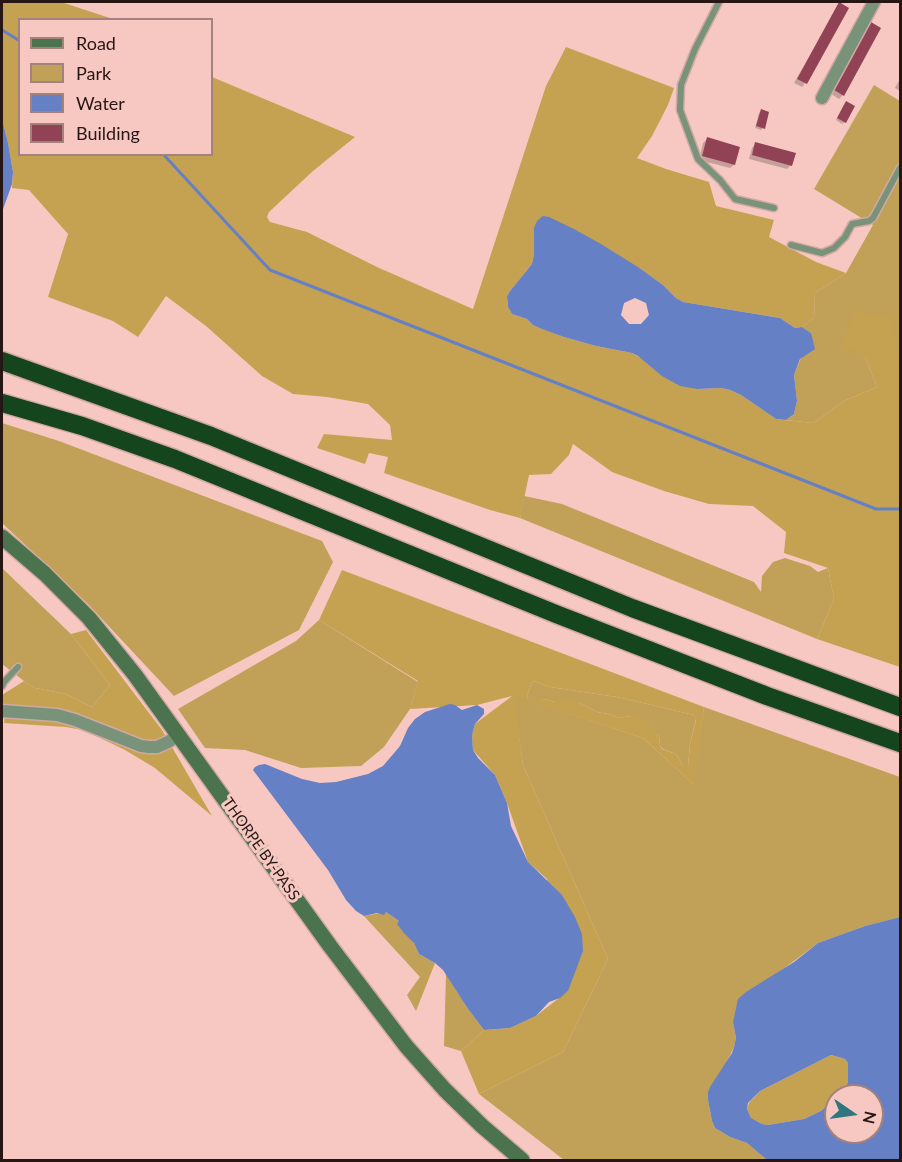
<!DOCTYPE html>
<style>
body{margin:0}
#map{position:relative;width:902px;height:1162px;overflow:hidden;background:#f7c8c2;font-family:Lato,sans-serif}
canvas{display:block}
.frame{position:absolute;inset:0;border:3px solid #261614;pointer-events:none}
.legend{position:absolute;left:18px;top:18px;width:195px;height:138px;box-sizing:border-box;background:#f7c8c2;border:2px solid #a3817c;margin:0;padding:8px 10px;list-style:none;font-size:18px;color:#261614}
.legend li{display:flex;align-items:center;gap:12px;height:30px}
.legend b{width:30px;border:2px solid #a3817c}
.north{position:absolute;left:824px;top:1084px;width:60px;height:60px;box-sizing:border-box;background:#f7c8c2;border:2px solid #a3817c;border-radius:50%;rotate:103deg;font-size:16px;font-weight:700;line-height:24px;text-align:center;color:#261614}
.north::after{content:'';display:block;margin:auto;width:21px;height:27px;background:#2f7780;clip-path:polygon(50% 0,100% 100%,50% 72%,0 100%)}
</style>
<div id="map">
<canvas width="902" height="1162"></canvas>
<div class="frame"></div>
<ul class="legend">
<li><b style="height:8px;background:#4a734e"></b>Road</li>
<li><b style="height:16px;background:#c1a157"></b>Park</li>
<li><b style="height:16px;background:#6580c4"></b>Water</li>
<li><b style="height:16px;background:#914255"></b>Building</li>
</ul>
<div class="north">N</div>
</div>
<script>
const g = document.querySelector('canvas').getContext('2d');
g.lineJoin = 'round';
function paint(path, color) { g.fillStyle = color; g.fill(path, 'evenodd'); }
const toPath = rows => new Path2D(rows.map(r => 'M' + r).join(''));
function strokePath(path, color, width, dash) { g.strokeStyle = color; g.lineWidth = width; g.lineCap = dash ? 'butt' : 'round'; g.setLineDash(dash || []); g.stroke(path); }
function label(font, color, halo, rows, align = 'center') {
  g.font = font + ' Lato,sans-serif'; g.lineWidth = 6; g.setLineDash([]); g.textBaseline = 'middle'; g.strokeStyle = halo; g.fillStyle = color; for (const [text, x, y, turn = 0] of rows) {
    g.save(); g.translate(x, y); g.rotate((+turn || 0) * Math.PI / 180); g.textAlign = isNaN(turn) ? turn : align; if (halo) g.strokeText(text, 0, 0); g.fillText(text, 0, 0); g.restore();
  }
}
paint(toPath([
 [874,85,900,101,900,378,865,357,877,387,844,401,813,423,786,420,794,414,797,401,794,375,811,333,802,327,814,318,815,293,846,273,873,225,814,189],
 [2,423,59,441,322,541,333,562,299,630,174,696,88,604,2,523],
 [524,496,562,504,754,582,761,592,762,576,773,562,785,558,810,566,818,572,828,568,834,599,817,639,520,518],
 [2,568,71,634,110,685,92,707,66,694,35,688,24,681,2,664],
 [319,620,418,682,410,709,384,747,361,766,301,768,245,750,205,748,178,709,296,641],
 [534,681,550,687,617,697,694,715,696,719,690,744,688,766,683,766,676,754,663,749,660,746,659,736,631,716,619,718,608,714,597,712,578,702,555,702,543,699,534,702,643,738,693,784,704,707,900,777,900,917,865,926,818,943,779,972,733,1022,736,1038,734,1047,708,1100,712,1121,715,1128,730,1137,747,1143,767,1160,564,1160,479,1094,563,1052,608,959,523,765,513,695,528,699,527,696,531,685],
 [386,912,399,921,414,943,419,954,435,963,416,1011,407,995,420,977,364,916],
 [446,974,468,1009,484,1030,461,1051,444,1046]
]), '#c1a157');
paint(toPath([
 [2,2,61,2,113,19,20,20,20,154,212,154,212,77,355,137,313,171,269,212,267,217,270,222,307,232,377,267,473,309,546,86,566,47,674,88,668,105,652,136,637,158,666,169,709,182,716,206,774,220,769,237,816,262,846,273,815,293,814,318,802,327,795,328,780,318,683,302,676,298,663,285,641,269,534,228,534,254,532,264,510,291,507,296,508,307,512,314,527,319,533,325,564,337,596,346,632,353,697,389,721,388,730,390,741,395,776,419,813,423,844,401,877,387,865,357,841,344,855,311,893,319,900,378,900,667,817,639,834,599,828,568,784,553,786,532,753,506,709,504,664,491,612,472,573,444,569,455,551,474,529,475,520,518,490,510,384,473,388,457,369,453,365,464,317,448,324,434,392,440,390,425,368,404,327,397,293,394,262,376,206,326,166,296,138,337,113,321,48,297,68,234,29,190,12,188,13,172,8,143,2,119],
 [342,570,704,707,694,785,643,738,514,696,523,765,608,959,563,1052,479,1094,461,1051,484,1030,510,1028,536,1016,568,991,547,879,528,862,507,803,495,775,473,750,472,735,475,724,512,696,477,705,410,709,418,681,319,620],
 [534,681,550,687,617,697,694,715,696,720,690,744,688,766,683,766,676,754,662,749,660,746,659,736,653,731,650,724,640,718,631,716,619,718,608,714,597,712,578,702,555,702,543,699,531,701,528,699,527,696,531,685],
 [86,630,162,730,212,816,155,768,125,750,96,736,82,730,66,727,4,723,5,712,2,707,2,695,24,681,35,688,66,694,92,707,110,685,71,634],
 [831,1055,845,1059,848,1063,848,1081,846,1088,838,1096,836,1096,836,1098,821,1111,804,1119,768,1125,762,1124,751,1118,747,1109,749,1103,760,1091]
]), '#c5a251');
paint(toPath([
 [2,119,8,143,13,172,12,184,2,212],
 [543,216,549,217,574,229,601,244,641,269,663,285,676,298,683,302,780,318,795,328,802,327,811,333,815,349,800,359,794,375,797,401,794,414,786,420,776,419,741,395,730,390,721,388,697,389,680,386,662,376,638,356,632,353,596,346,564,337,542,329,533,325,527,319,512,314,508,307,507,296,510,291,532,264,534,254,534,228,537,221],
 [635,298,646,303,649,315,641,324,629,324,621,315,624,303],
 [450,704,455,705,462,710,477,705,484,709,484,714,475,724,472,735,473,750,478,758,495,775,507,803,511,826,528,862,562,895,575,917,582,934,583,951,568,991,560,998,549,1002,536,1016,510,1028,484,1030,468,1009,443,970,435,963,419,954,414,943,404,933,397,924,399,921,386,912,384,915,377,913,364,916,356,911,346,900,328,870,253,770,255,767,259,765,265,764,302,779,320,783,336,782,368,774,383,766,400,746,408,728,415,719,425,712],
 [900,917,900,1160,767,1160,747,1143,730,1137,715,1128,712,1121,708,1100,708,1092,710,1087,732,1053,734,1047,736,1038,733,1022,738,999,746,992,794,962,818,943,865,926],
 [831,1055,845,1059,848,1063,848,1081,846,1088,838,1096,872,1096,872,1132,836,1132,836,1098,821,1111,804,1119,768,1125,762,1124,751,1118,747,1109,748,1103,760,1091]
]), '#6580c4');
paint(toPath([
 [872,24,843,95,839,99,831,94,868,28],
 [822,34,805,83,802,87,794,83],
 [900,79,900,91,895,88],
 [844,105,845,122,842,124,836,120],
 [761,111,763,128,761,130,755,128,759,113],
 [707,139,734,165,730,168,699,160,703,143],
 [755,144,791,165,787,169,749,159,752,148]
]), '#0003');
strokePath(toPath([
 [2,30,20,41],
 [163,154,270,270,876,509,900,509]
]), '#6580c4', 3);
paint(toPath([
 [839,2,849,8,807,84,797,79],
 [871,22,881,28,844,96,834,90],
 [846,101,855,106,846,123,837,118],
 [761,109,769,112,765,129,756,126],
 [707,137,740,147,735,165,702,156],
 [755,142,796,153,792,166,752,155]
]), '#914255');
const service = toPath([
 [719,2,695,49,681,85,680,110,698,159,720,180,735,199,774,208],
 [791,245,822,253,834,248,845,237,852,224,869,221,873,218,900,168],
 [2,686,4,682,18,667]
]);
const minor = toPath([
 [822,98,874,2],
 [2,711,57,715,75,720,141,746,149,747,157,747,168,742,179,735]
]);
const secondary = toPath([
 [2,537,45,574,89,618,135,675,330,946,406,1046,445,1090,482,1126,522,1160]
]);
const motorway = toPath([
 [2,361,211,436,632,608,900,707],
 [2,403,82,426,175,459,556,614,767,696,900,743]
]);
strokePath(service, '#d1a8a3', 9);
strokePath(minor, '#d1a8a3', 15);
strokePath(secondary, '#d1a8a3', 18);
strokePath(motorway, '#d1a8a3', 21);
strokePath(service, '#789379', 6);
strokePath(minor, '#789379', 12);
strokePath(secondary, '#4a734e', 15);
strokePath(motorway, '#14451c', 18);
label('15px', '#261614', '#f7c8c2', [
 ["THORPE BY-PASS",261,849,55]
]);
</script>
